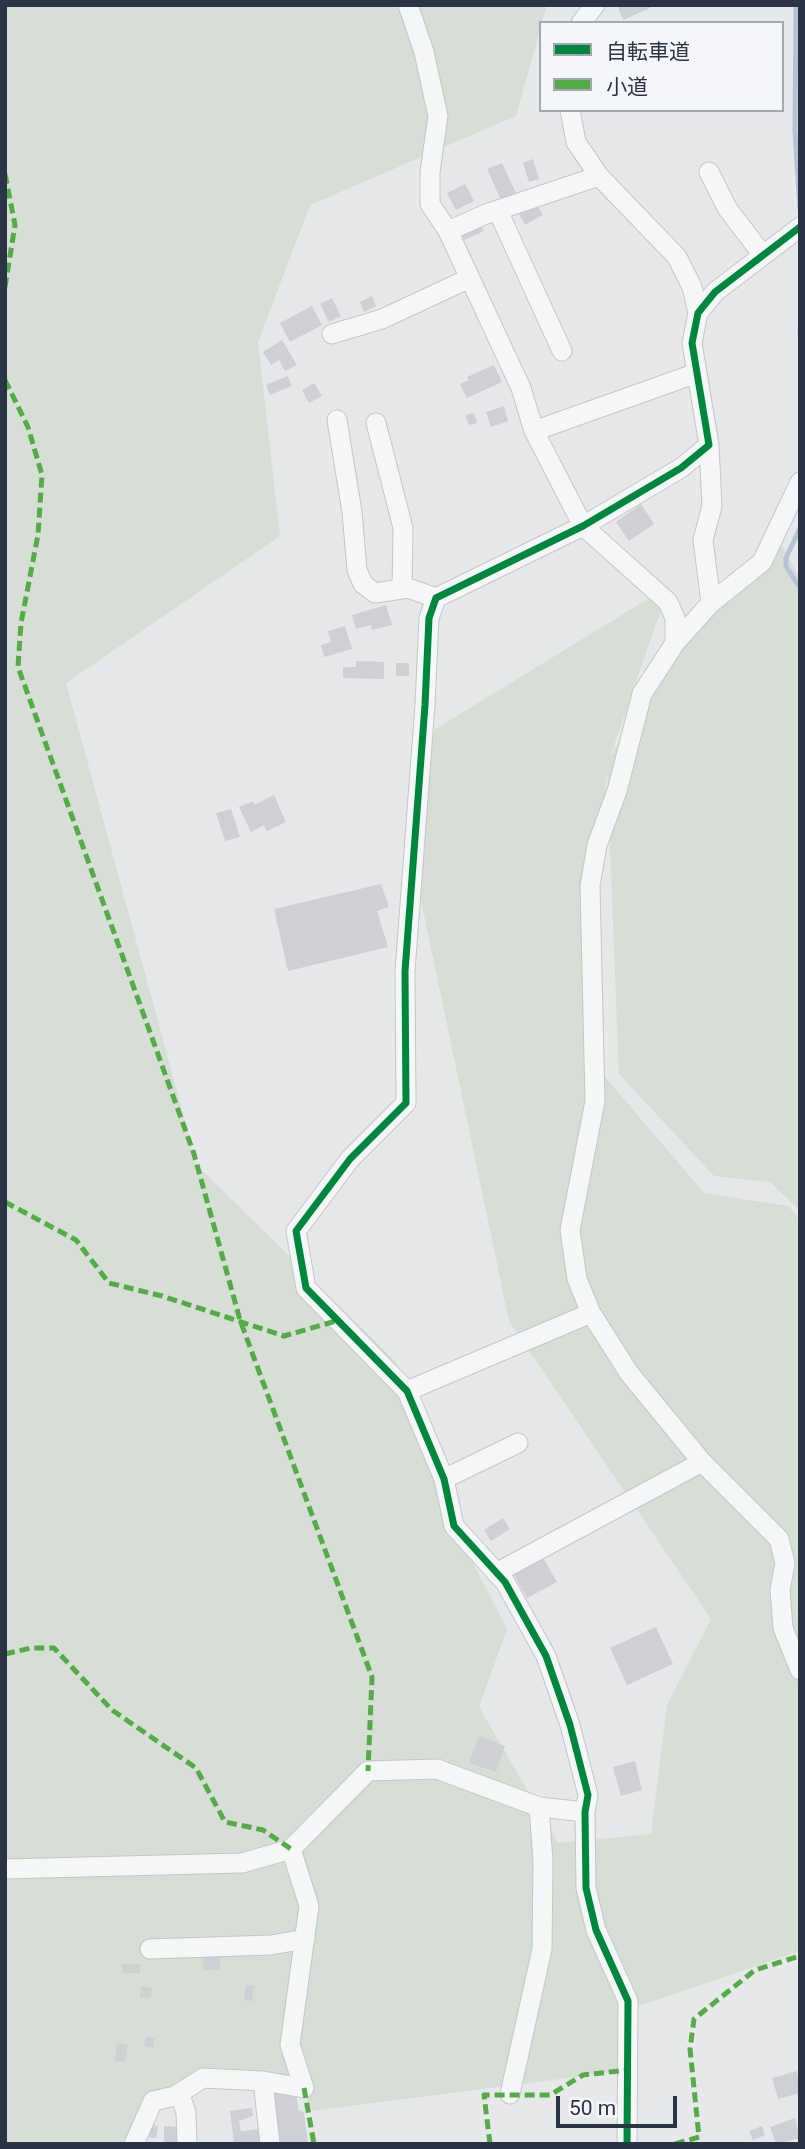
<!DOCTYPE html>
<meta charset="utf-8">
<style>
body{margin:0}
#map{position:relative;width:805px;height:2149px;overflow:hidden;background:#e6e8ea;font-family:Roboto,"Noto Sans JP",sans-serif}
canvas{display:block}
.frame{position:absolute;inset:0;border:7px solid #2b3445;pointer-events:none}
.legend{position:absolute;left:539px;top:21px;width:245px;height:91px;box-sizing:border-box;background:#f4f6f9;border:2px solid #a4a8b1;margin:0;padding:9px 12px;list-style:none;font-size:21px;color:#2b3445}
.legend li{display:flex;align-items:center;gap:14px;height:35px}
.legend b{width:35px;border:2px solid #a4a8b1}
.scale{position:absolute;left:556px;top:2096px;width:121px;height:32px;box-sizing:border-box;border:4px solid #2b3445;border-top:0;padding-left:9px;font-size:21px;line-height:24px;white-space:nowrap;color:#2b3445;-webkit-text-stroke:5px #f4f6f9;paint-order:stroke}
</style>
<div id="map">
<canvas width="805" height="2149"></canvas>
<div class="frame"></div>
<ul class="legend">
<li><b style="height:9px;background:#00873e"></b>自転車道</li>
<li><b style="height:9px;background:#54ac47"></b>小道</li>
</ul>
<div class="scale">50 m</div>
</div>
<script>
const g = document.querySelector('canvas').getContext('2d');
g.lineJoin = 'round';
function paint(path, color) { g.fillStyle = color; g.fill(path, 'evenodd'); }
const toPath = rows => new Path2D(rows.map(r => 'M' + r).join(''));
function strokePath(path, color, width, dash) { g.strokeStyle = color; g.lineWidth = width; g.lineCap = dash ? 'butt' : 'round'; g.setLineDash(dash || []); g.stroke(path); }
paint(toPath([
 [5,5,547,5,516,116,310,205,258,342,280,536,66,683,197,1165,395,1361,444,1479,454,1526,507,1629,479,1707,558,1843,651,1834,667,1705,711,1619,509,1321,413,862,434,730,669,586,610,757,681,635,782,546,800,578,800,1211,770,1182,714,1176,619,1074,607,770,591,951,595,1065,704,1193,788,1206,800,1219,800,1951,621,2012,622,2071,311,2111,304,2088,162,2088,130,2144,5,2144]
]), '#d6ded6');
strokePath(toPath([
 [796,5,795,131,800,209],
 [800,329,800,334],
 [800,528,786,558,786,566,800,588]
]), '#b4c4d5', 5);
paint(toPath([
 [617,5,649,5,650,8,623,20],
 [533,159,539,179,529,182,523,163],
 [502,163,516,193,501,200,487,169],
 [465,184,474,201,456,210,447,193],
 [537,205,543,215,525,225,519,214],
 [480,224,484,231,464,240,461,233],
 [372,296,376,306,364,312,360,302],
 [332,298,341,316,329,322,320,304],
 [312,306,322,325,290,342,280,323],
 [282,340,297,365,285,371,279,360,271,365,263,352],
 [494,365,502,382,467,398,460,384,469,380,467,377],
 [288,376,292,386,270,395,266,385],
 [314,383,322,396,309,403,302,390],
 [504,406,508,421,491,427,486,412],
 [474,413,477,423,469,425,465,415],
 [641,504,654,524,629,541,616,522],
 [386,605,392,625,372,630,371,625,356,629,352,615],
 [345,626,352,649,324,657,321,645,331,642,328,631],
 [356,661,384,662,384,679,343,678,343,667,356,667],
 [396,663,409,663,409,676,396,676],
 [274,795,286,822,267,831,264,825,251,832,239,807,253,801,254,805],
 [231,809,240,837,225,841,216,813],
 [381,884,389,907,377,911,388,947,288,971,274,909],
 [503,1518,510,1529,491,1541,484,1530],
 [543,1558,557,1582,527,1598,514,1575],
 [656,1627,673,1664,627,1685,610,1648],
 [479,1736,505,1746,496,1772,469,1763],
 [635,1761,642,1790,621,1796,613,1767],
 [203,1956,220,1956,220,1970,203,1970],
 [122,1964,140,1964,140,1973,122,1973],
 [246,1985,254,1986,252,2001,244,2000],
 [141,1986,152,1988,151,1998,140,1997],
 [146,2036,155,2038,153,2048,144,2046],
 [117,2043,128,2045,125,2062,115,2061],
 [797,2071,800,2093,778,2099,772,2078],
 [296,2089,298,2110,304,2112,308,2144,278,2144,272,2092],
 [252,2108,253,2116,239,2121,241,2131,260,2129,262,2143,234,2144,230,2111],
 [795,2118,800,2138,776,2144,770,2127],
 [149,2124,158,2126,156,2138,147,2137],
 [164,2126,179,2127,178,2144,164,2144],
 [762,2126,765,2135,753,2140,749,2131]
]), '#ced0d3');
const minor = toPath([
 [408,5,424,52,438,116,430,172,430,204,448,231,521,388,534,431,583,526,668,602,675,618,675,643,642,694,617,791,597,845,590,886,595,1101,570,1230,577,1279,591,1313,629,1373,702,1462,779,1539,785,1563,780,1590,783,1628,800,1670],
 [581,23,595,5],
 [570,110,576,142,599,176,677,257,692,287,698,313],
 [709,172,727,208,762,254],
 [498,211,562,351],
 [448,231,486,214,599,176],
 [332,334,382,319,470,278],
 [337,420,352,512,357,570,363,584,375,593,408,588,436,598],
 [376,423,403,528,402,589],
 [534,431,697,373],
 [711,603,762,562,800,482],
 [675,643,711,603,703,540,712,506,709,445],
 [407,1391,591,1313],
 [444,1479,518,1443],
 [496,1573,702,1462],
 [539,1807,585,1812],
 [5,1869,242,1863,291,1849,368,1771,437,1769,539,1807,543,1861,542,1949,510,2094],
 [150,1949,271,1945,305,1939],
 [263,2081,270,2144],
 [179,2093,186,2112,187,2144],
 [134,2144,153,2101,175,2096,203,2078,263,2081,304,2088,290,2045,309,1906,291,1849],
 [627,2144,628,2001,596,1930,586,1888,585,1812,588,1795,570,1725,546,1656,505,1582,454,1526,444,1479,407,1391,306,1288,296,1231,350,1159,406,1103,405,971,425,705,429,618,436,598,583,526,681,468,709,445,692,343,698,313,715,292,800,227]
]);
strokePath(minor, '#c4c6c8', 21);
strokePath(minor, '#f5f6f7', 19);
strokePath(toPath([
 [5,174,15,225,5,287],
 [5,380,28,427,42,475,38,535,21,623,18,667,194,1154,240,1320,372,1677,368,1771],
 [5,1202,76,1240,109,1283,162,1296,284,1336,336,1321],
 [5,1654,31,1648,54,1648,112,1710,196,1768,225,1822,263,1830,291,1849],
 [304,2088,314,2144],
 [490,2144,484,2095,550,2095,583,2075,628,2070],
 [675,2144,699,2137,690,2049,694,2019,755,1970,800,1956]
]), '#54ac47', 5, [10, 5]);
strokePath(toPath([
 [627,2144,628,2001,596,1930,586,1888,585,1812,588,1795,570,1725,546,1656,505,1582,454,1526,444,1479,407,1391,306,1288,296,1231,350,1159,406,1103,405,971,425,705,429,618,436,598,583,526,681,468,709,445,692,343,698,313,715,292,800,227]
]), '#00873e', 7);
</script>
